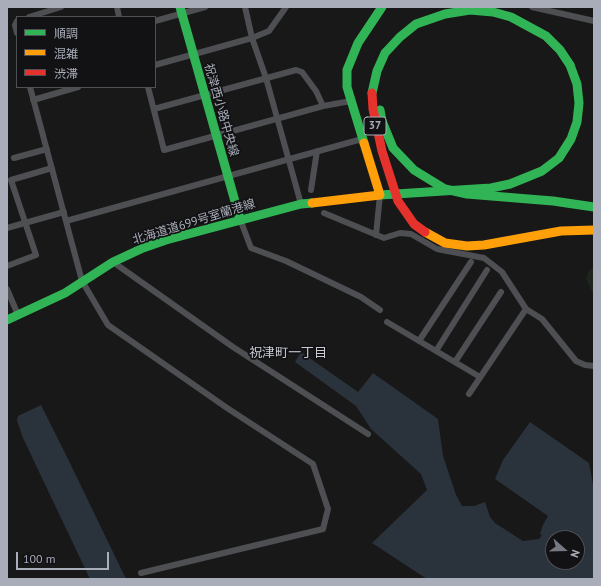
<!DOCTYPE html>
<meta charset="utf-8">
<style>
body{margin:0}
#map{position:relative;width:601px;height:586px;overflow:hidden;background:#181818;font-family:"PT Sans","Noto Sans JP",sans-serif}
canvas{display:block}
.frame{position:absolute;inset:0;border:8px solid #a8adb9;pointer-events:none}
.legend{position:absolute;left:16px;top:16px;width:140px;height:72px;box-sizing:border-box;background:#121214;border:1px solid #4e5056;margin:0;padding:5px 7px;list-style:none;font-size:12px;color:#a8adb9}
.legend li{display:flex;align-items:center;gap:8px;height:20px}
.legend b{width:20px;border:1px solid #4e5056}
.north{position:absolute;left:545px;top:530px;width:40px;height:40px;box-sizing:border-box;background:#121214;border:1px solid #4e5056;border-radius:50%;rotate:110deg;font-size:11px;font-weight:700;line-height:16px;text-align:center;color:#a8adb9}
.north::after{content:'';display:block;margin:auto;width:14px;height:18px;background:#767981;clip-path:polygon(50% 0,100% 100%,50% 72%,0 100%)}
.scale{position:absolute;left:16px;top:552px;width:93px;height:18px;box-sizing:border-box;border:2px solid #a8adb9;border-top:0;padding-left:5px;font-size:12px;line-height:14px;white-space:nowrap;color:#a8adb9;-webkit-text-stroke:3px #121214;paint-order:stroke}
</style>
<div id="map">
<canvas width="601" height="586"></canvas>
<div class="frame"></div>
<ul class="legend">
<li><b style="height:5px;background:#30b455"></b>順調</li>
<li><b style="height:5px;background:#ff9f0a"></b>混雑</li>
<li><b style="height:5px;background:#e5322d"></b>渋滞</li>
</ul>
<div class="north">N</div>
<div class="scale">100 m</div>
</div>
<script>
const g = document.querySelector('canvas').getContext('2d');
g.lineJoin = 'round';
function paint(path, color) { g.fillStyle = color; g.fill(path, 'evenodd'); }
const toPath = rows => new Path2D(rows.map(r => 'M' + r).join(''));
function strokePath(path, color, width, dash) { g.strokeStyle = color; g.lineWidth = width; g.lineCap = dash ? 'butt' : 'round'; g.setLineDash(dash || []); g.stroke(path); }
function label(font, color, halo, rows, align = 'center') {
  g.font = font + ' "PT Sans","Noto Sans JP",sans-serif'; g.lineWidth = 3.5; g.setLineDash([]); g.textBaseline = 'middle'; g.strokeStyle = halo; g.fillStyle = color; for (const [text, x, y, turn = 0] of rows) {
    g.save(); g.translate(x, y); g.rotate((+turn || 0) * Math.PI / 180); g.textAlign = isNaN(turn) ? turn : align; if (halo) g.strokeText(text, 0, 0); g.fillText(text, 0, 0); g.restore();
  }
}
paint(toPath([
 [591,269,594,269,594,296,586,279,588,272]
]), '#1d251e');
paint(toPath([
 [301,352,358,392,373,373,438,419,443,456,456,495,462,506,474,506,485,502,490,517,495,523,523,541,539,539,542,535,540,534,543,525,548,516,495,479,503,460,530,422,589,463,594,490,594,579,427,579,372,543,427,490,421,474,371,429,356,406,295,362],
 [553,538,577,538,577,562,553,562],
 [41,405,68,459,126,579,90,579,23,438,17,420,18,416]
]), '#2a333b');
strokePath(toPath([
 [117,7,119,17],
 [245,7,252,38,266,78,301,204],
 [532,7,594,21],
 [29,17,61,7],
 [17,21,15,25,17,33],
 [155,21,205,7],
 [155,65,252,38,269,31,286,7],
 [30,87,82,281,108,325,227,408,313,464,328,509,323,529,141,573],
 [148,87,164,150,323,106,351,101],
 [33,100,78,87],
 [154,109,296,70,302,72,316,91,323,106],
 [14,158,47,149],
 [311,190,317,151],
 [324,213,384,238,400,233,411,234,437,249,484,258,502,272,526,309,469,394],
 [240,219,251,248,286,261,361,297,380,310],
 [66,221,362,139],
 [7,228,64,212],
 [376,235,380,195],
 [113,262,233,347,368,434],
 [7,266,36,255,11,180,52,168],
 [7,289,18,315],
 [526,309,542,319,576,361,585,365,594,366],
 [387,322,480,377],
 [419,341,471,262],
 [436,351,487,270],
 [455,362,501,292]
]), '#4d4f52', 6);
strokePath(toPath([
 [180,7,240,219],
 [364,143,347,87,347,70,358,43,382,7],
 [380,195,491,188,510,184,542,171,559,158,571,139,577,122,579,103,577,84,570,65],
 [7,320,65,293,113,262,143,248,166,240,301,204,312,203]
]), '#30b455', 9);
strokePath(toPath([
 [312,203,380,195,364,143]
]), '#ff9f0a', 9);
strokePath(toPath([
 [372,93,377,71,385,53,400,37,416,24,445,14,470,10,493,12,511,17,546,36,560,50,570,65],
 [380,110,382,121,393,148,414,170,445,189,467,194,553,201,594,207]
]), '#30b455', 9);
strokePath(toPath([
 [425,232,445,243,467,246,484,245,561,231,594,230]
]), '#ff9f0a', 9);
strokePath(toPath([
 [372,93,373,109,382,151,398,201,414,224,425,232]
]), '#e5322d', 9);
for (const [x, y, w] of [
 [375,126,22]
]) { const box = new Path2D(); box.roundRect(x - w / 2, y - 9, w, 18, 3); g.fillStyle = '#121214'; g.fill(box); strokePath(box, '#a8adb9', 1); }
label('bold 11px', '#a8adb9', null, [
 ["37",375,126]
]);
label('12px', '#a8adb9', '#121214', [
 ["祝津西小路中央線",221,110,74],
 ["北海道道699号室蘭港線",194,222,-17]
]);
label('13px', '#c9ccd5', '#121214', [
 ["祝津町一丁目",288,353]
]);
</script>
